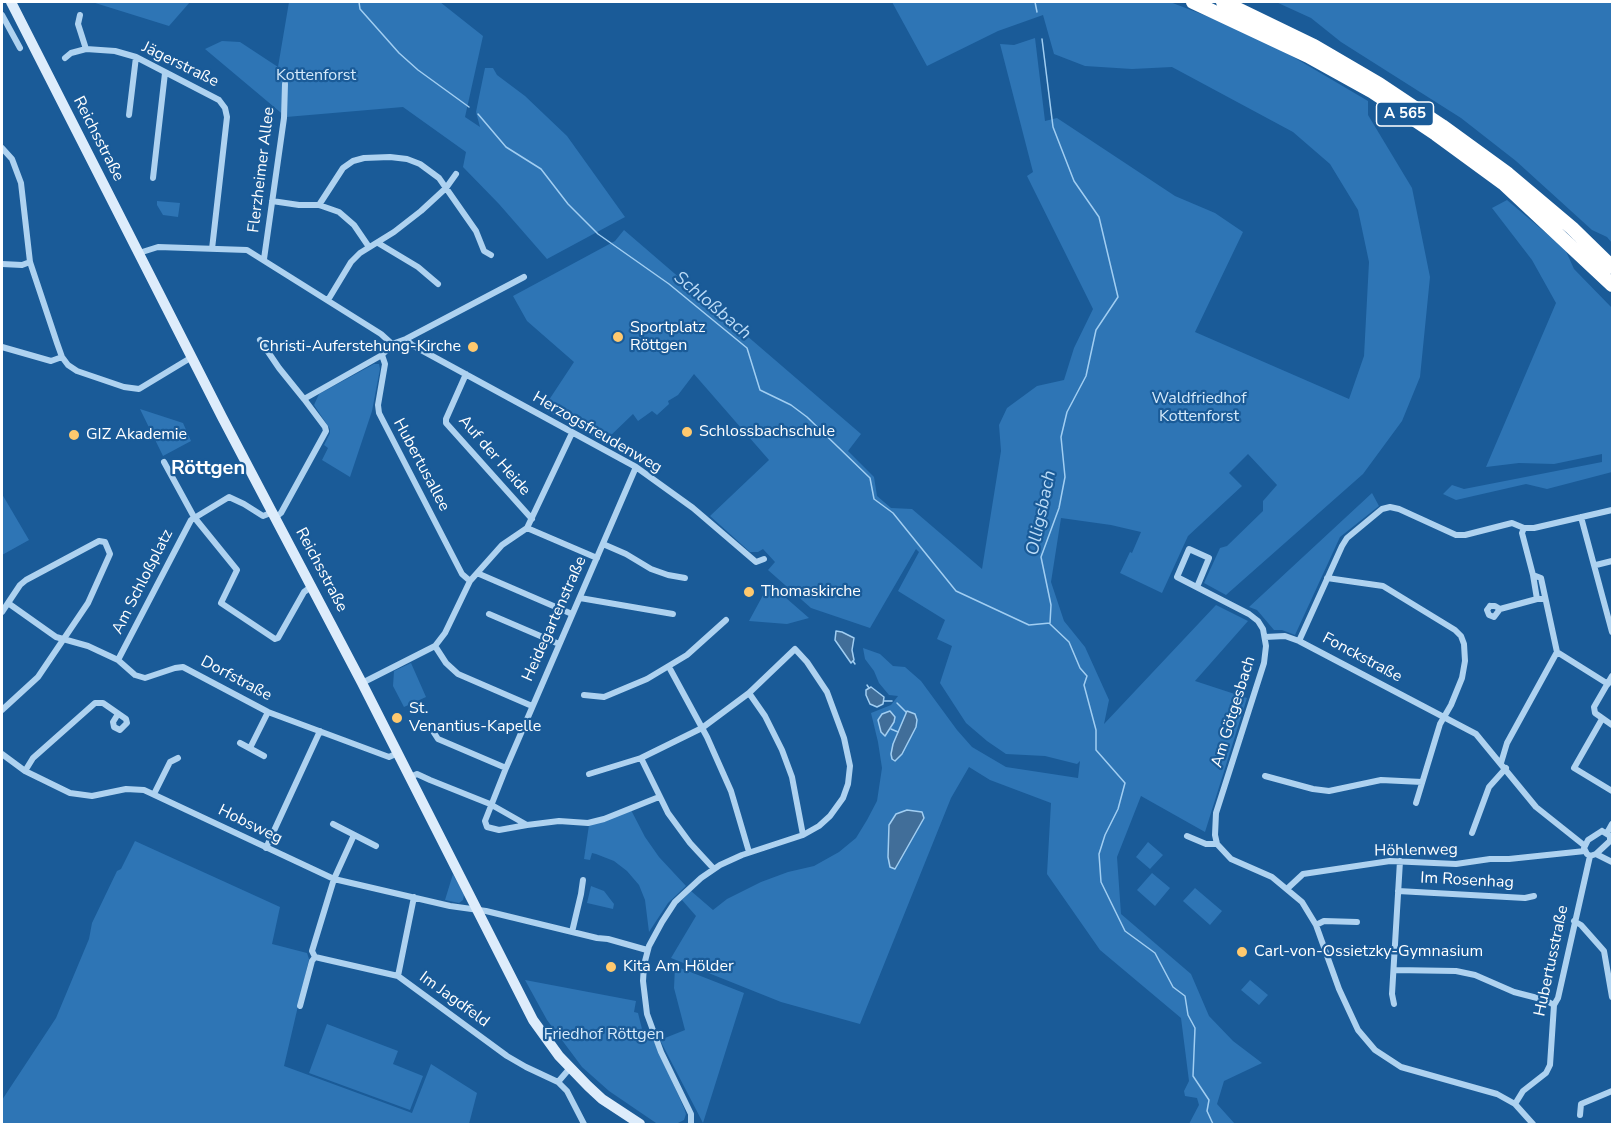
<!DOCTYPE html>
<meta charset="utf-8">
<style>
body{margin:0}
#map{position:relative;width:1614px;height:1126px;overflow:hidden;background:#1a5b98;font-family:"Nunito Sans",sans-serif}
canvas{display:block}
.frame{position:absolute;inset:0;border:3px solid #fff;pointer-events:none}
</style>
<div id="map">
<canvas width="1614" height="1126"></canvas>
<div class="frame"></div>
</div>
<script>
const g = document.querySelector('canvas').getContext('2d');
g.lineJoin = 'round';
function paint(path, color) { g.fillStyle = color; g.fill(path, 'evenodd'); }
const toPath = rows => new Path2D(rows.map(r => 'M' + r).join(''));
function strokePath(path, color, width, dash) { g.strokeStyle = color; g.lineWidth = width; g.lineCap = dash ? 'butt' : 'round'; g.setLineDash(dash || []); g.stroke(path); }
function label(font, color, halo, rows, align = 'center') {
  g.font = font + ' "Nunito Sans",sans-serif'; g.lineWidth = 4.5; g.setLineDash([]); g.textBaseline = 'middle'; g.strokeStyle = halo; g.fillStyle = color; for (const [text, x, y, turn = 0] of rows) {
    g.save(); g.translate(x, y); g.rotate((+turn || 0) * Math.PI / 180); g.textAlign = isNaN(turn) ? turn : align; if (halo) g.strokeText(text, 0, 0); g.fillText(text, 0, 0); g.restore();
  }
}
paint(toPath([
 [92,2,190,2,169,26],
 [289,2,440,2,483,36,465,117,480,127,476,112,479,97,485,68,493,68,497,75,525,96,567,136,625,217,547,259,499,204,463,167,466,152,403,107,286,117,205,49,222,41,240,42,278,67],
 [892,2,1170,2,1256,35,1368,101,1368,115,1412,188,1430,277,1420,377,1402,421,1363,474,1226,595,1204,583,1220,548,1227,546,1263,511,1263,501,1277,485,1248,454,1229,473,1242,486,1188,536,1162,593,1120,573,1130,552,1132,553,1141,532,1111,525,1061,518,1051,582,1064,621,1085,647,1109,700,1104,724,1216,605,1248,621,1195,681,1247,698,1205,832,1141,796,1117,857,1121,914,1191,974,1209,1016,1233,1041,1262,1063,1224,1081,1217,1104,1235,1124,1189,1124,1199,1105,1197,1098,1185,1096,1184,1091,1189,1081,1181,1018,1100,950,1047,874,1051,803,990,780,969,767,951,798,860,1024,781,1002,671,958,696,916,682,900,691,891,713,910,727,899,761,882,788,872,814,866,839,852,856,838,867,820,877,801,882,768,878,742,871,713,891,705,898,696,889,695,879,683,874,671,865,659,863,648,880,654,893,666,905,667,921,681,957,730,972,747,1006,767,1078,778,1080,761,1077,764,1045,756,1006,754,987,741,966,723,940,683,952,646,937,639,945,620,898,591,919,552,916,549,870,628,811,608,768,570,775,562,763,549,758,552,750,552,710,516,769,460,694,374,678,395,668,401,669,404,657,415,652,411,638,421,633,414,607,439,606,441,609,445,543,409,574,362,527,321,513,296,615,241,624,230,861,434,848,451,874,477,877,496,891,508,912,509,982,569,1001,451,999,425,1007,408,1037,386,1064,380,1074,348,1093,309,1027,176,1033,172,1000,44,1014,45,1035,38,1045,121,1057,118,1175,196,1215,213,1243,232,1195,332,1349,399,1364,356,1369,262,1358,210,1330,164,1293,132,1172,67,1132,69,1085,66,1054,54,1043,15,998,31,927,66],
 [1276,2,1612,2,1612,243,1607,237,1592,230,1516,161,1461,118,1341,42,1311,18],
 [1507,200,1565,249,1574,269,1612,308,1612,472,1547,489,1526,484,1456,500,1443,494,1452,485,1464,489,1602,462,1602,454,1554,464,1519,463,1486,467,1556,303,1532,260,1492,208],
 [157,201,180,203,178,217,163,215,157,205],
 [374,364,379,364,380,369,372,411,350,477,322,460,328,448,324,445,330,433,330,429,314,405,319,394],
 [140,409,183,423,191,441,163,456],
 [1372,493,1379,506,1340,537,1295,635,1282,630,1274,630,1257,610,1249,607],
 [2,494,29,540,2,555],
 [769,584,770,584,809,618,787,624,749,621],
 [411,663,426,697,404,707,393,686,394,671],
 [631,810,645,837,659,857,686,886,668,903,649,932,645,900,639,885,627,871,614,861,596,854,592,853,590,860,584,859,589,825],
 [135,841,280,907,272,944,307,953,309,959,284,1066,412,1113,431,1064,477,1093,469,1124,2,1124,2,1100,56,1018,89,939,92,923,117,871,121,869],
 [1148,842,1163,855,1150,869,1136,857],
 [1152,873,1170,888,1155,906,1137,890],
 [453,874,464,895,463,900,459,903,445,900],
 [591,886,604,891,614,904,613,909,587,903],
 [1195,888,1222,911,1210,925,1183,901],
 [675,966,744,993,703,1123,660,1040,685,1030,674,988],
 [525,980,636,1001,634,1012,638,1013,644,1037,651,1037,651,1040,654,1041,684,1108,686,1114,684,1120,676,1124,656,1123,609,1091,582,1067,547,1020],
 [1250,980,1268,995,1259,1005,1241,990],
 [327,1024,398,1051,393,1064,423,1076,410,1110,309,1073]
]), '#2e75b5');
const water = toPath([
 [836,631,842,632,854,638,852,650,854,660,851,663,835,640,836,631],
 [871,687,884,697,883,704,877,707,870,704,866,695,866,690,871,687],
 [890,711,895,717,894,722,885,736,881,732,878,720,882,714,890,711],
 [907,711,915,714,917,720,916,727,902,754,895,761,892,759,891,754,893,744,907,711],
 [907,810,922,812,924,818,895,869,890,867,888,857,889,825,896,814,907,810]
]);
paint(water, '#416e99');
strokePath(water, '#a1cef2', 1.5);
strokePath(toPath([
 [359,2,360,9,399,53,418,70,469,107],
 [1035,2,1037,12],
 [1042,39,1053,127,1074,181,1099,217,1118,297,1096,330,1086,376,1067,412,1061,437,1065,477,1059,508,1041,557,1051,605,1050,623],
 [478,114,506,147,541,169,568,204,598,234,669,284,747,348,760,390,791,405,807,417,870,478,874,499,893,513,956,591,1029,625,1050,623],
 [1050,624,1069,642,1080,668,1087,676,1084,685,1096,730,1096,750,1125,783,1118,809,1105,835,1099,854,1101,882,1125,931,1155,953,1173,987,1185,996,1188,1015,1195,1028,1193,1076,1209,1100,1207,1111,1213,1124],
 [853,661,855,664],
 [867,685,869,688],
 [884,701,892,701],
 [897,703,906,712],
 [891,729,898,732]
]), '#a1cef2', 1.5);
strokePath(toPath([
 [2,15,20,48],
 [80,15,78,24,86,49],
 [65,58,71,53,86,49,115,51,136,57,219,100,225,108,227,117,212,249],
 [129,115,136,57],
 [2,148,12,159,21,183,30,262,57,343,62,357,68,365,77,371,124,387,139,389,192,357],
 [153,178,165,73],
 [272,201,299,205,319,205,339,212,354,225,369,247],
 [319,205,343,168,353,161,364,158,390,157,407,159,420,164,439,178,476,231,484,251,491,255],
 [378,243,418,267,438,284],
 [139,253,158,247,247,250,381,334,392,344],
 [264,259,284,118,285,84],
 [2,264,22,265,30,262],
 [328,300,351,262,360,253,394,232,421,211,446,188,456,174],
 [406,339,412,345,636,467,693,508,756,562,764,559],
 [260,340,279,368,304,399],
 [2,347,51,361,62,357],
 [382,355,385,364,378,405,379,413,462,574,470,581],
 [466,374,446,419,446,423,532,519],
 [164,462,194,517,237,570,221,603,275,639,278,638,304,592,312,586],
 [276,517,281,513,326,431,325,427,304,399,382,355,392,344,406,339,524,277],
 [1581,517,1612,632],
 [527,528,597,558],
 [603,544,626,554,651,569,668,575,685,578],
 [1596,565,1612,561],
 [477,573,572,614],
 [1533,575,1537,599],
 [1327,578,1383,586,1455,630,1461,636,1464,644,1465,661,1462,678,1451,705,1440,724,1416,803],
 [1197,587,1209,558,1189,549,1177,577,1249,614,1258,621,1263,629,1266,646,1264,663,1216,813,1215,835,1217,844,1231,859,1272,877,1302,902,1316,925,1339,989,1358,1030,1375,1050,1401,1067,1497,1094,1515,1104,1533,1124],
 [580,598,673,614],
 [8,603,56,637,88,646,118,660,135,675,145,678,175,668,183,667,268,712,389,757,398,753],
 [1490,606,1495,606,1500,609,1494,617,1489,615,1487,610,1490,606],
 [1500,609,1537,599,1545,599],
 [2,612,20,585,26,580,99,541,105,542,110,554,88,603,38,677,2,710],
 [489,614,559,644],
 [1265,637,1285,636,1299,641,1476,734,1536,807,1585,846],
 [1299,641,1342,546,1347,538,1382,509,1390,507,1399,509,1456,535,1465,535,1512,523,1524,528,1534,528,1612,510],
 [435,646,446,663,458,674,532,706],
 [1557,652,1608,684],
 [118,660,191,520,229,497,244,504,263,516,273,512],
 [669,667,707,737,731,791,749,852],
 [1612,676,1594,707,1595,713,1612,725],
 [362,683,435,646,445,633,470,581,502,545,527,528,572,433],
 [749,693,765,716,782,750,792,777,803,835],
 [584,695,604,697,647,679,687,655,726,620],
 [1602,719,1574,768,1612,791],
 [429,725,438,739,506,768],
 [240,743,264,756],
 [250,748,268,712],
 [2,754,25,771,70,793,92,796,126,789,144,790,334,879,450,906,486,911,597,938,608,939,647,950],
 [641,758,668,813,690,843,714,869],
 [1501,763,1507,743,1557,652,1541,578,1533,575,1522,533,1524,528],
 [25,771,33,758,95,703,103,703,126,719,127,723,120,730,114,727,113,722,118,714],
 [589,774,641,758,702,728,749,693,795,649,807,662,827,692,844,738,850,766,848,784,843,798,830,816,819,826,803,835,742,855,720,865,701,878,675,902,662,922,649,946,644,965,643,981,647,1014,661,1052,691,1114,691,1124],
 [1265,776,1313,789,1329,791,1381,780,1422,782],
 [410,777,417,774,430,780,490,804,527,825,559,821,588,823,604,819,659,797],
 [154,794,170,762,178,758],
 [333,824,376,846],
 [527,825,499,830,487,827,485,821,506,768,636,467],
 [1602,831,1610,836,1610,841,1596,854,1590,856,1587,854,1584,848,1588,840,1602,831],
 [1472,833,1489,787,1506,768],
 [1607,833,1612,824],
 [354,835,334,879,312,951,315,957,398,976,507,1056,526,1067,558,1082,567,1091,584,1124],
 [1187,836,1206,844,1217,844],
 [266,848,320,731],
 [1596,854,1612,862],
 [1288,888,1303,874,1390,861,1456,864,1490,859,1509,859,1585,851],
 [1398,891,1525,898,1534,896],
 [1574,921,1581,925,1604,951,1612,997],
 [1316,925,1324,921,1357,922],
 [572,932,581,894,583,880],
 [1394,970,1456,971,1475,975,1514,992,1545,1000,1554,1005],
 [398,976,414,897],
 [1394,1004,1392,994,1400,861],
 [300,1006,312,961,315,957],
 [558,1082,570,1068],
 [1515,1104,1523,1091,1546,1073,1550,1065,1554,1005,1558,998,1590,856],
 [1580,1115,1581,1104,1612,1091]
]), '#aed2f0', 6);
strokePath(toPath([
 [11,2,222,417,362,683,533,1020,559,1056,588,1086,602,1099,640,1124]
]), '#ddecfb', 10);
strokePath(toPath([
 [1193,2,1308,56,1373,92,1436,134,1503,183,1612,285],
 [1223,2,1314,46,1379,84,1442,126,1508,174,1572,228,1612,267]
]), '#fff', 14);
for (const [x, y, r, color] of [
 [618,337,6,"#ffc96e"],
 [473,347,6,"#ffc96e"],
 [687,432,6,"#ffc96e"],
 [74,435,6,"#ffc96e"],
 [749,592,6,"#ffc96e"],
 [397,718,6,"#ffc96e"],
 [1242,952,6,"#ffc96e"],
 [611,967,6,"#ffc96e"]
]) { const dot = new Path2D(); dot.arc(x, y, r, 0, 2 * Math.PI); g.fillStyle = color; g.fill(dot); strokePath(dot, '#1a5b98', 2); }
for (const [x, y, w] of [
 [1405,114,57]
]) { const box = new Path2D(); box.roundRect(x - w / 2, y - 12, w, 24, 4.5); g.fillStyle = '#1a5b98'; g.fill(box); strokePath(box, '#fff', 1.5); }
label('bold 15px', '#fff', null, [
 ["A 565",1405,114]
]);
label('16px', '#fff', '#1a5b98', [
 ["Jägerstraße",180,65,26],
 ["Reichsstraße",98,139,63],
 ["Flerzheimer Allee",262,170,-83],
 ["Herzogsfreudenweg",597,433,30],
 ["Auf der Heide",494,456,49],
 ["Hubertusallee",421,465,62],
 ["Reichsstraße",321,570,62],
 ["Am Schloßplatz",143,582,-63],
 ["Heidegartenstraße",555,619,-66],
 ["Fonckstraße",1362,658,28],
 ["Dorfstraße",236,679,28],
 ["Am Götgesbach",1234,712,-73],
 ["Hobsweg",250,825,26],
 ["Höhlenweg",1416,851,-1],
 ["Im Rosenhag",1467,881,3],
 ["Hubertusstraße",1552,961,-78],
 ["Im Jagdfeld",454,1000,36]
]);
label('16px', '#d5eafb', '#1a5b98', [
 ["Kottenforst",316,76],
 ["Waldfriedhof",1199,399],
 ["Kottenforst",1199,417],
 ["Friedhof Röttgen",604,1035]
]);
label('16px', '#fff', '#1a5b98', [
 ["Sportplatz",630,328],
 ["Röttgen",630,346],
 ["Christi-Auferstehung-Kirche",461,347,"right"],
 ["Schlossbachschule",699,432],
 ["GIZ Akademie",86,435],
 ["Thomaskirche",761,592],
 ["St.",409,709],
 ["Venantius-Kapelle",409,727],
 ["Carl-von-Ossietzky-Gymnasium",1254,952],
 ["Kita Am Hölder",623,967]
], 'left');
label('italic 18px', '#bbdbf7', '#1a5b98', [
 ["Schloßbach",712,306,40],
 ["Olligsbach",1042,513,-78]
]);
label('bold 20px', '#fff', '#1a5b98', [
 ["Röttgen",208,469]
]);
</script>
